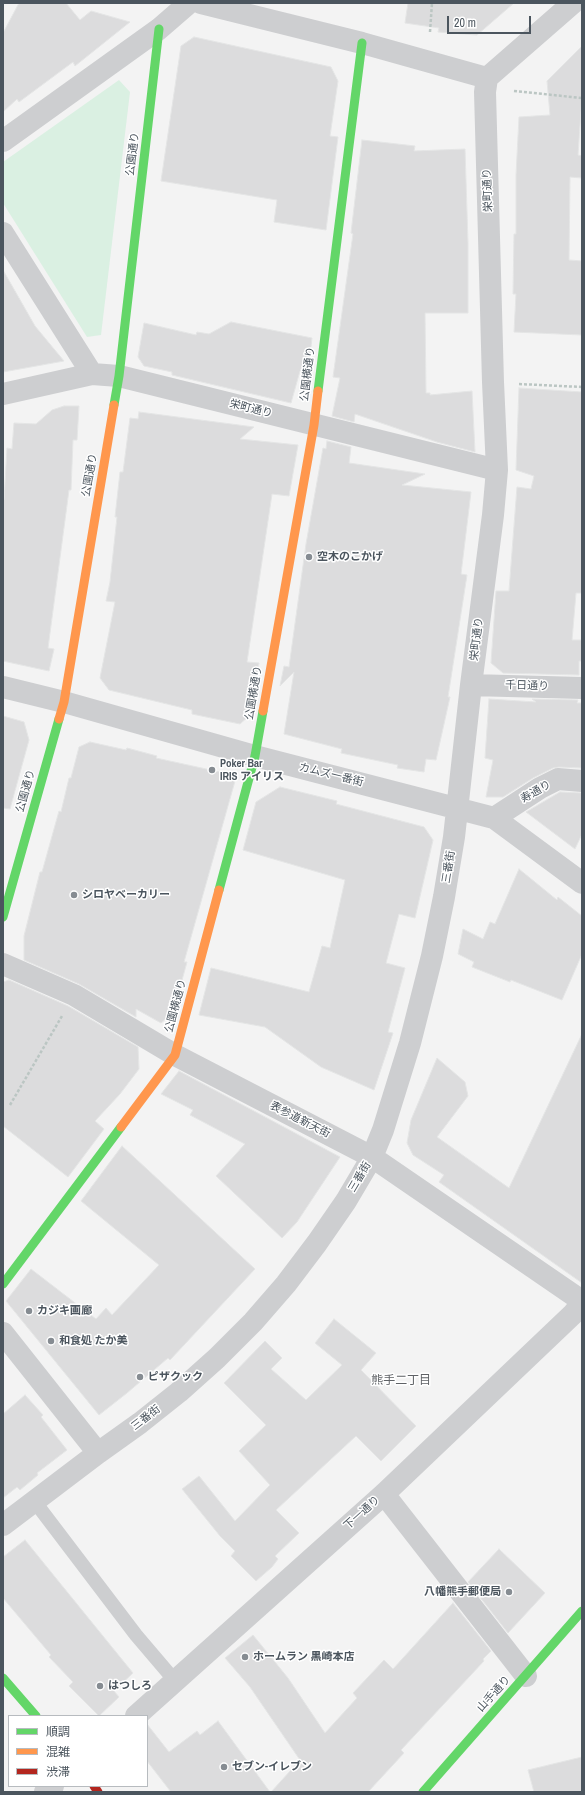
<!DOCTYPE html>
<meta charset="utf-8">
<style>
body{margin:0}
#map{position:relative;width:585px;height:1795px;overflow:hidden;background:#f3f3f3;font-family:"Archivo Narrow","Noto Sans JP",sans-serif}
canvas{display:block}
.frame{position:absolute;inset:0;border:4px solid #4b555e;pointer-events:none}
.legend{position:absolute;left:8px;top:1715px;width:140px;height:72px;box-sizing:border-box;background:#fff;border:1px solid #b7bbbf;margin:0;padding:5px 7px;list-style:none;font-size:12px;color:#4b555e}
.legend li{display:flex;align-items:center;gap:8px;height:20px}
.legend b{width:20px;border:1px solid #b7bbbf}
.scale{position:absolute;left:447px;top:16px;width:84px;height:18px;box-sizing:border-box;border:2px solid #4b555e;border-top:0;padding-left:5px;font-size:12px;line-height:14px;white-space:nowrap;color:#4b555e;-webkit-text-stroke:3px #fff;paint-order:stroke}
</style>
<div id="map">
<canvas width="585" height="1795"></canvas>
<div class="frame"></div>
<ul class="legend">
<li><b style="height:5px;background:#63d668"></b>順調</li>
<li><b style="height:5px;background:#ff974d"></b>混雑</li>
<li><b style="height:5px;background:#b3261e"></b>渋滞</li>
</ul>
<div class="scale">20 m</div>
</div>
<script>
const g = document.querySelector('canvas').getContext('2d');
g.lineJoin = 'round';
function paint(path, color) { g.fillStyle = color; g.fill(path, 'evenodd'); }
const toPath = rows => new Path2D(rows.map(r => 'M' + r).join(''));
function strokePath(path, color, width, dash) { g.strokeStyle = color; g.lineWidth = width; g.lineCap = dash ? 'butt' : 'round'; g.setLineDash(dash || []); g.stroke(path); }
function label(font, color, halo, rows, align = 'center') {
  g.font = font + ' "Archivo Narrow","Noto Sans JP",sans-serif'; g.lineWidth = 3; g.setLineDash([]); g.textBaseline = 'middle'; g.strokeStyle = halo; g.fillStyle = color; for (const [text, x, y, turn = 0] of rows) {
    g.save(); g.translate(x, y); g.rotate((+turn || 0) * Math.PI / 180); g.textAlign = isNaN(turn) ? turn : align; if (halo) g.strokeText(text, 0, 0); g.fillText(text, 0, 0); g.restore();
  }
}
paint(toPath([
 [119,80,130,92,101,335,87,337,3,203,3,162]
]), '#daf0e2');
const building = toPath([
 [19,3,66,3,80,20,91,11,130,22,75,66,73,62,19,102,17,99,3,112,3,33,19,3],
 [408,3,514,3,477,35,438,32,439,28,405,23,408,3],
 [194,37,331,67,338,81,330,136,338,137,326,230,274,222,277,200,161,181,181,46,194,37],
 [582,46,582,96,578,155,582,156,582,178,570,177,569,260,582,261,582,335,514,332,516,294,513,294,514,234,516,234,516,175,519,117,550,115,547,81,582,46],
 [362,140,415,146,414,151,465,149,468,243,468,313,425,313,426,393,430,393,430,395,472,391,475,452,437,442,355,414,354,422,332,416,340,378,333,377,353,234,351,233,362,140],
 [3,270,35,326,64,361,3,372,3,270],
 [231,322,312,338,308,373,300,371,291,403,172,375,172,372,144,366,138,357,144,323,196,335,197,332,209,334,231,322],
 [519,388,582,392,582,593,576,593,572,640,582,640,582,661,579,661,579,675,503,673,491,663,496,591,509,591,517,487,531,489,534,476,516,470,519,388],
 [64,406,79,406,77,440,73,440,71,490,69,490,48,648,54,649,49,671,3,661,3,500,4,500,7,448,12,449,14,423,36,424,52,410,64,406],
 [139,412,254,427,240,439,298,445,289,496,272,494,247,662,259,663,250,715,240,724,192,714,192,710,109,690,100,678,115,602,106,601,110,582,117,517,115,517,120,472,123,472,130,418,138,419,139,412],
 [327,441,351,447,349,463,425,474,402,485,471,492,461,574,467,575,448,697,450,697,436,760,426,759,424,772,397,768,398,765,341,753,342,749,284,734,294,672,280,686,284,666,289,667,306,544,323,448,326,449,327,441],
 [489,699,536,702,532,699,578,700,577,703,582,703,582,768,559,767,553,768,533,778,503,797,486,797,493,760,485,758,489,699],
 [3,716,24,722,29,740,10,809,3,808,3,716],
 [90,742,126,750,127,748,157,756,156,758,229,774,235,781,184,962,187,962,173,1013,161,1023,136,1009,136,1017,79,984,24,960,24,936,40,872,42,872,59,811,61,812,69,778,71,778,79,747,90,742],
 [280,787,337,801,336,804,424,827,433,840,415,918,399,914,386,963,405,968,388,1032,393,1033,374,1090,321,1067,265,1027,199,1015,211,968,309,992,322,946,330,948,345,880,243,850,256,802,280,787],
 [560,792,582,793,582,834,575,849,526,812,560,792],
 [519,869,557,900,558,897,582,916,582,954,562,1000,511,980,510,982,472,967,474,962,458,954,463,929,483,939,490,922,495,924,519,869],
 [9,980,68,1006,138,1047,139,1069,120,1094,95,1121,104,1129,68,1177,3,1126,3,982,9,980],
 [582,1034,582,1283,439,1182,444,1175,413,1155,407,1143,411,1120,437,1058,465,1082,468,1096,437,1137,509,1188,582,1034],
 [179,1071,340,1157,297,1222,282,1238,216,1176,245,1144,190,1115,193,1110,161,1094,179,1071],
 [122,1146,255,1269,170,1360,168,1358,127,1393,99,1415,6,1301,31,1269,96,1319,106,1308,112,1315,159,1265,81,1201,122,1146],
 [334,1319,376,1353,361,1370,416,1426,381,1461,356,1436,276,1510,299,1533,275,1556,278,1559,272,1567,256,1581,231,1556,235,1551,220,1536,182,1489,199,1476,235,1521,270,1485,239,1451,266,1425,224,1383,265,1341,282,1358,271,1369,306,1400,342,1365,315,1343,334,1319],
 [25,1395,43,1415,41,1417,67,1450,37,1473,38,1475,20,1490,17,1487,3,1498,3,1414,25,1395],
 [25,1540,133,1673,114,1691,119,1697,99,1716,69,1686,73,1682,49,1657,51,1655,3,1598,3,1557,25,1540],
 [499,1549,545,1593,508,1633,468,1582,499,1549],
 [453,1603,491,1651,483,1659,484,1661,401,1750,404,1753,368,1792,271,1792,300,1760,250,1687,225,1658,253,1635,288,1678,325,1733,357,1698,353,1693,384,1660,393,1669,453,1603],
 [218,1721,270,1792,171,1792,147,1761,147,1724,169,1752,197,1731,200,1735,218,1721],
 [582,1757,582,1792,534,1792,528,1770,582,1757]
]);
paint(building, '#dcdcdd');
strokePath(building, '#e4e5e5', 1);
strokePath(toPath([
 [430,32,432,3],
 [514,91,582,98],
 [519,384,582,387],
 [10,1105,62,1016]
]), '#bbc6c3', 2.5, [3, 2]);
strokePath(toPath([
 [35,1502,136,1635,176,1682]
]), '#cdced0', 14);
strokePath(toPath([
 [201,3,362,43,487,78],
 [487,78,573,3],
 [3,141,159,29,189,3],
 [3,233,92,374],
 [3,394,92,374,119,376,497,470,493,382,485,92,487,78],
 [471,685,582,688],
 [3,687,64,702,255,756,494,818,582,883],
 [494,818,540,788,558,779,582,781],
 [3,964,74,995,175,1055,372,1157,582,1301],
 [3,1333,98,1453],
 [384,1494,526,1676],
 [3,1525,98,1453,140,1423,179,1392,217,1358,253,1322,286,1284,317,1243,346,1201,372,1157,383,1130,410,1043,432,956,444,897,454,837,471,685,493,515,497,470],
 [136,1716,384,1494,573,1314,582,1303],
 [45,1792,53,1786]
]), '#cdced0', 22);
strokePath(toPath([
 [318,391,362,43],
 [114,405,119,376,159,29],
 [219,890,255,756,263,711],
 [3,917,59,719],
 [3,1284,121,1127],
 [3,1678,36,1716],
 [423,1792,582,1611]
]), '#63d668', 9);
strokePath(toPath([
 [263,711,314,425,318,391],
 [59,719,64,702,114,405],
 [121,1127,175,1055,219,890]
]), '#ff974d', 9);
strokePath(toPath([
 [94,1786,98,1792]
]), '#b3261e', 9);
for (const [x, y, r, color] of [
 [309,557,4,"#868c92"],
 [212,770,4,"#868c92"],
 [74,895,4,"#868c92"],
 [29,1311,4,"#868c92"],
 [51,1341,4,"#868c92"],
 [140,1377,4,"#868c92"],
 [509,1592,4,"#868c92"],
 [245,1657,4,"#868c92"],
 [100,1686,4,"#868c92"],
 [224,1767,4,"#868c92"]
]) { const dot = new Path2D(); dot.arc(x, y, r, 0, 2 * Math.PI); g.fillStyle = color; g.fill(dot); strokePath(dot, '#fff', 1.5); }
label('11px', '#4b555e', '#fff', [
 ["公園通り",133,154,-83],
 ["栄町通り",488,190,-92],
 ["公園横通り",308,374,-83],
 ["栄町通り",251,409,14],
 ["公園通り",90,475,-80],
 ["栄町通り",477,639,-83],
 ["千日通り",527,686,2],
 ["公園横通り",254,693,-80],
 ["カムズ一番街",331,775,14],
 ["公園通り",26,791,-74],
 ["寿通り",536,792,-30],
 ["三番街",449,867,-81],
 ["公園横通り",176,1006,-75],
 ["表参道新天街",300,1120,27],
 ["三番街",360,1177,-59],
 ["三番街",146,1418,-38],
 ["下一通り",362,1513,-42],
 ["山手通り",494,1694,-48]
]);
label('bold 11px', '#4b555e', '#fff', [
 ["空木のこかげ",317,557],
 ["Poker Bar",220,764],
 ["IRIS アイリス",220,777],
 ["シロヤベーカリー",82,895],
 ["カジキ画廊",37,1311],
 ["和食処 たか美",59,1341],
 ["ピザクック",148,1377],
 ["八幡熊手郵便局",501,1592,"right"],
 ["ホームラン 黒崎本店",253,1657],
 ["はつしろ",108,1686],
 ["セブン-イレブン",232,1767]
], 'left');
label('12px', '#5f6266', '#fff', [
 ["熊手二丁目",401,1381]
]);
</script>
